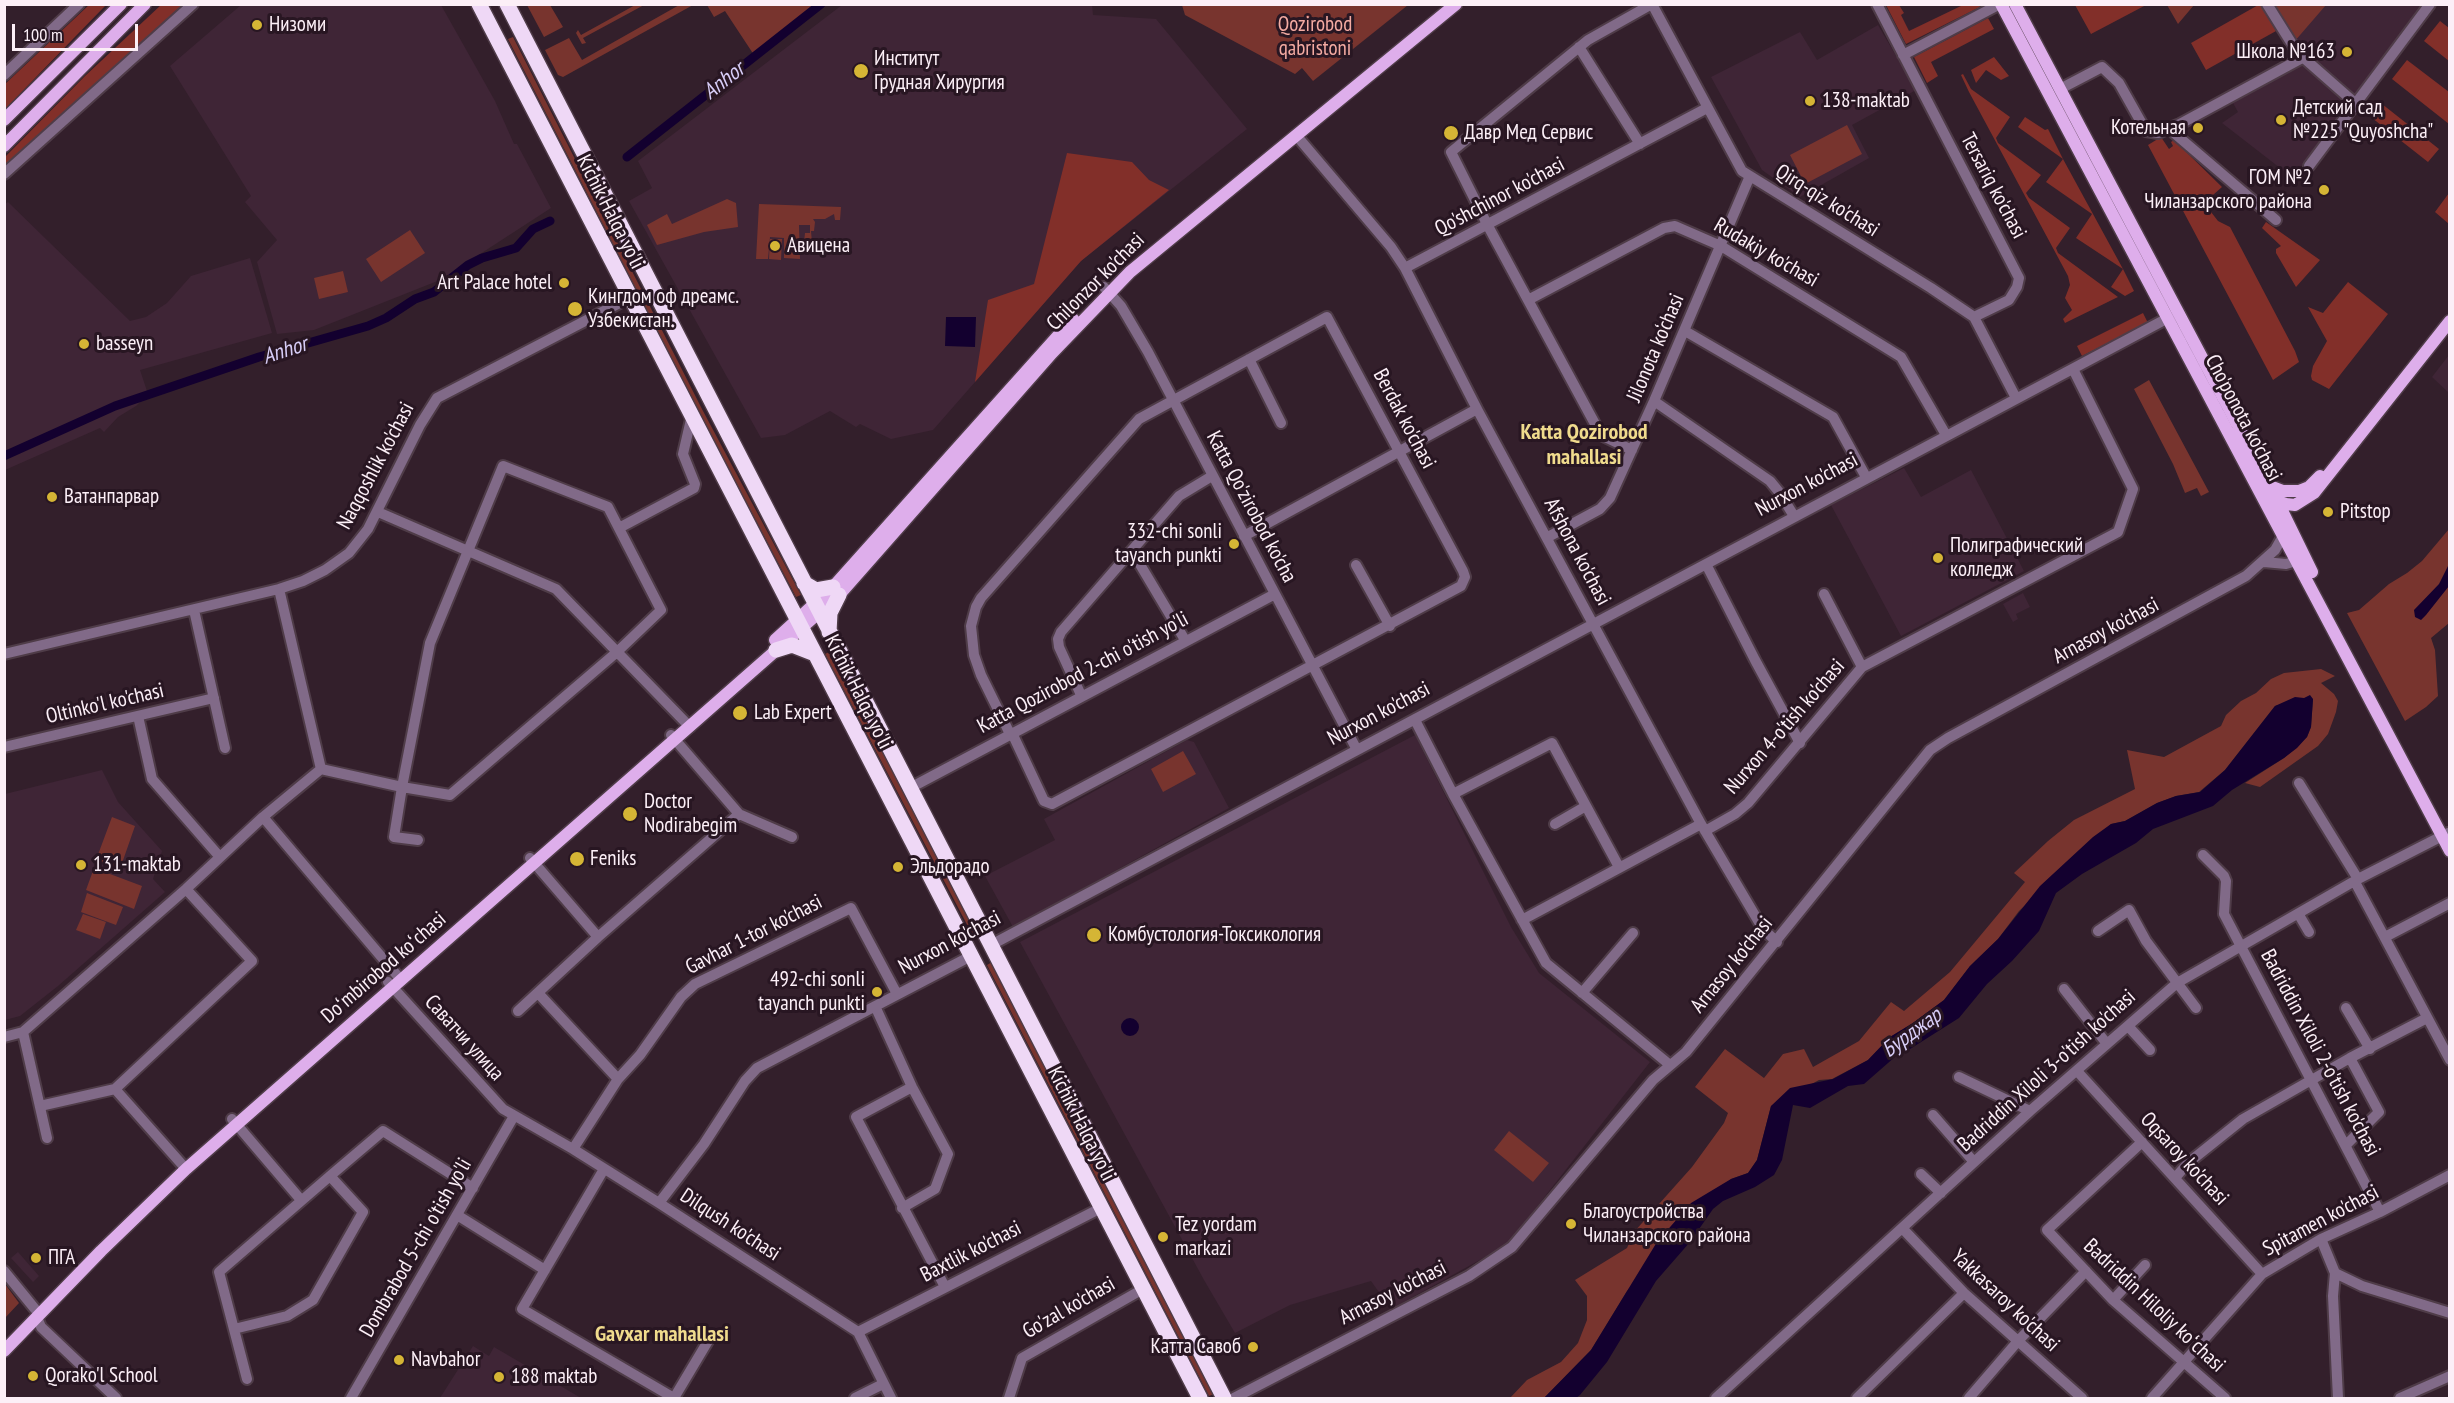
<!DOCTYPE html>
<meta charset="utf-8">
<style>
body{margin:0}
#map{position:relative;width:2454px;height:1403px;overflow:hidden;background:#331f2b;font-family:"PT Sans Narrow",sans-serif}
canvas{display:block}
.frame{position:absolute;inset:0;border:6px solid #fceff7;pointer-events:none}
.scale{position:absolute;left:12px;top:24px;width:126px;height:27px;box-sizing:border-box;border:3px solid #fceff7;border-top:0;padding-left:8px;font-size:18px;line-height:21px;white-space:nowrap;color:#fceff7;-webkit-text-stroke:4px #281622;paint-order:stroke}
</style>
<div id="map">
<canvas width="2454" height="1403"></canvas>
<div class="frame"></div>
<div class="scale">100 m</div>
</div>
<script>
const g = document.querySelector('canvas').getContext('2d');
g.lineJoin = 'round';
function paint(path, color) { g.fillStyle = color; g.fill(path, 'evenodd'); }
const toPath = rows => new Path2D(rows.map(r => 'M' + r).join(''));
function strokePath(path, color, width, dash) { g.strokeStyle = color; g.lineWidth = width; g.lineCap = dash ? 'butt' : 'round'; g.setLineDash(dash || []); g.stroke(path); }
function label(font, color, halo, rows, align = 'center') {
  g.font = font + ' "PT Sans Narrow",sans-serif'; g.lineWidth = 6; g.setLineDash([]); g.textBaseline = 'middle'; g.strokeStyle = halo; g.fillStyle = color; for (const [text, x, y, turn = 0] of rows) {
    g.save(); g.translate(x, y); g.rotate((+turn || 0) * Math.PI / 180); g.textAlign = isNaN(turn) ? turn : align; if (halo) g.strokeText(text, 0, 0); g.fillText(text, 0, 0); g.restore();
  }
}
paint(toPath([
 [1092,4,1093,15,1156,19,1247,129,1081,261,933,430,891,439,860,424,856,427,830,411,785,435,761,438,629,201,652,188,638,161,842,5],
 [241,5,441,5,495,101,514,144,517,144,551,208,440,280,314,330,277,334,257,262,277,240,245,202,251,196,170,66],
 [2272,5,2427,5,2356,97,2299,48],
 [1878,25,1916,90,1852,125,1869,158,1800,197,1762,170,1711,77,1800,32,1817,60],
 [2300,63,2347,103,2293,178,2222,123,2238,112,2233,103],
 [8,202,130,321,146,317,167,303,191,276,250,258,272,333,140,370,148,394,136,406,118,417,104,432,100,428,5,470,4,205],
 [2449,355,2449,393,2432,377],
 [1904,468,1921,497,1971,470,2024,571,1901,636,1831,505],
 [2023,593,2030,607,2016,614,2018,619,2013,622,2003,604],
 [1415,735,1511,927,1539,973,1650,1062,1507,1245,1391,1309,1371,1281,1290,1305,1235,1333,1204,1280,1020,942],
 [1187,740,1194,742,1229,808,1013,927,985,876,1055,840,1044,819],
 [102,770,118,802,162,851,153,879,165,892,58,986,20,1016,5,1020,5,794],
 [18,1252,39,1276,33,1282,11,1258],
 [473,1346,489,1356,494,1347,581,1398,440,1398]
]), '#3f2536');
paint(toPath([
 [637,4,644,5,583,38,586,43,582,44,576,33,578,30,581,35],
 [681,4,693,5,563,77,558,75,545,50,569,38,582,60],
 [527,5,550,5,563,27,544,37],
 [707,5,821,5,754,55,725,11,714,17],
 [1182,5,1182,4,1408,5,1313,81,1302,68,1295,74,1185,15],
 [2167,5,2194,5,2178,24],
 [2272,5,2326,5,2294,42],
 [513,37,703,411,801,595,796,597,699,412,508,39],
 [1847,125,1862,154,1805,184,1790,155],
 [727,199,736,203,738,227,704,232,657,245,647,225,667,214,672,224],
 [759,204,841,207,840,220,835,220,834,214,825,219,813,219,815,222,814,231,811,231,812,243,804,242,805,233,810,233,810,225,799,225,800,259,784,258,784,238,770,237,768,259,756,259],
 [410,230,425,253,381,282,366,259],
 [770,239,782,239,781,260,769,259],
 [343,271,348,292,319,299,314,278],
 [2149,380,2209,492,2201,496,2197,488,2185,493,2173,464,2134,389],
 [2449,529,2449,623,2431,638,2435,650,2438,696,2426,707,2405,721,2347,613,2359,610,2389,584,2407,573,2422,561],
 [831,651,977,934,973,936,825,654],
 [2321,669,2335,676,2321,683,2334,694,2338,701,2336,712,2328,734,2318,746,2260,787,2245,783,2284,758,2307,737,2311,727,2313,699,2304,698,2275,706,2225,770,2199,792,2176,796,2157,803,2125,821,2111,824,2019,911,1998,939,1970,966,1944,1000,1913,1023,1890,1037,1868,1060,1832,1079,1819,1080,1771,1106,1757,1160,1748,1173,1731,1179,1627,1291,1591,1350,1544,1398,1510,1398,1527,1380,1561,1362,1578,1343,1587,1320,1587,1296,1575,1280,1627,1248,1634,1232,1692,1167,1724,1123,1728,1113,1695,1087,1725,1049,1764,1078,1783,1054,1804,1049,1813,1067,1859,1041,1891,1002,1904,1011,1950,972,2025,882,2014,873,2048,841,2074,820,2135,789,2127,750,2164,757,2221,726,2226,715,2241,701,2256,693,2271,679,2284,673],
 [1183,751,1196,774,1163,792,1151,769],
 [112,817,135,826,120,869,96,860],
 [94,868,142,886,134,909,86,890],
 [87,893,123,907,116,925,81,912],
 [83,914,106,922,100,939,76,930],
 [992,962,1214,1394,1209,1396,987,965],
 [1509,1131,1549,1163,1533,1182,1494,1150],
 [5,1284,19,1303,5,1318,4,1318]
]), '#78342e');
paint(toPath([
 [90,4,106,5,5,109,5,84],
 [2260,4,2276,31,2206,70,2191,43],
 [161,5,182,5,5,168,5,157,85,76],
 [1886,5,1899,5,1904,13,1901,15,1909,31,1963,5,1979,5,1980,7,1906,44],
 [2075,5,2146,5,2091,34],
 [1988,18,1994,29,1931,62,1938,76,1927,83,1914,57],
 [2440,21,2449,28,2449,61,2424,41],
 [1994,57,2009,76,2001,80,1986,70,1976,83,1971,70],
 [2407,60,2449,92,2449,124,2392,79],
 [1963,74,1971,89,2010,117,1996,138,1998,143,2041,175,2026,193,2029,198,2070,228,2056,248,2058,253,2118,297,2065,323,2063,319,2072,310,2065,298,2070,285,2068,276,1969,92,1961,75],
 [2377,100,2439,149,2428,162,2367,114],
 [2025,117,2045,130,2048,129,2063,159,2123,269,2134,291,2125,296,2111,287,2123,269,2076,238,2092,214,2046,182,2063,159,2018,127],
 [2161,137,2169,149,2173,146,2171,142,2174,140,2222,187,2204,203,2218,221,2230,227,2295,351,2299,362,2273,380,2148,145],
 [1067,153,1132,162,1149,180,1169,190,1081,261,975,382,988,300,1034,284],
 [2449,193,2449,224,2435,212],
 [2266,222,2320,260,2296,287,2276,253,2276,249,2281,246,2262,228],
 [2348,282,2388,314,2329,389,2312,380,2311,376,2313,366,2327,341,2308,307,2323,313],
 [2143,313,2148,323,2082,356,2077,346]
]), '#822f29');
paint(toPath([
 [946,317,976,317,975,347,945,346],
 [2449,564,2449,586,2426,615,2421,620,2415,617,2414,610,2439,584],
 [2310,695,2313,699,2311,727,2307,737,2297,748,2284,758,2232,790,2213,806,2153,829,2136,843,2082,874,2056,893,2039,931,2012,961,1987,984,1959,1018,1910,1049,1904,1049,1864,1084,1848,1086,1810,1108,1793,1105,1782,1160,1774,1175,1755,1187,1723,1201,1713,1209,1690,1242,1656,1281,1607,1362,1580,1395,1576,1398,1544,1398,1591,1350,1657,1242,1691,1203,1731,1179,1748,1173,1757,1160,1771,1106,1790,1088,1833,1079,1868,1060,1890,1037,1913,1023,1944,1000,1970,966,1998,939,2040,886,2093,837,2111,824,2125,821,2157,803,2176,796,2200,792,2225,770,2275,706,2295,697,2304,698],
 '1121 1027a9 9 0 1 1 18 0a9 9 0 1 1-18 0Z'
]), '#13002f');
strokePath(toPath([
 [627,157,821,4],
 [4,456,115,406,259,357,368,326,386,318,415,299,434,292,468,265,482,258,516,248,533,229,550,221]
]), '#13002f', 9);
const minor = toPath([
 [1652,4,1742,171,1931,288,1974,317,2016,398],
 [1877,4,2019,278,2017,287,2009,300,1974,317],
 [2267,4,2297,52,2355,103],
 [1579,47,1640,144],
 [1903,55,2000,4],
 [4,75,79,4],
 [2060,89,2102,67,2119,83,2146,131,2158,133,2180,124,2302,58],
 [2180,125,2174,133,2276,220],
 [1296,135,1391,247,1405,268,1477,409,1701,824,1763,929,1777,942],
 [2309,166,2430,4],
 [4,174,193,4],
 [1405,268,1707,108],
 [1104,287,1121,306,1148,352,1357,750],
 [1528,300,1664,228,1675,226,1721,246,1901,357,1946,435],
 [1685,331,1833,417,1866,477],
 [1249,359,1281,423],
 [1654,401,1770,481,1779,492,1794,516],
 [1632,450,1601,435,1488,226,1451,152,1588,40,1652,4],
 [378,512,556,589,690,727],
 [619,528,694,488,695,484,683,454,692,415],
 [1244,536,1477,409],
 [1548,537,1600,509,1610,498,1654,401,1750,176],
 [1132,551,1185,640],
 [2264,562,2286,564,2296,561],
 [1706,564,1755,660,1800,743],
 [1356,565,1390,626],
 [279,589,321,769],
 [1824,594,1862,667],
 [194,610,225,748],
 [4,654,279,589,303,581,325,570,349,553,368,529,420,425,437,398,631,297],
 [1081,695,1059,647,1058,639,1061,632,1179,496,1212,476],
 [138,716,152,779,219,856],
 [1415,720,1453,794,1546,963,1670,1065],
 [1010,734,981,675,974,655,971,626,976,607,981,598,1139,419,1327,317,1463,571,1465,577,1461,586,1052,804,1044,801,1012,733],
 [671,735,739,814,792,837],
 [4,747,214,698],
 [2299,783,2358,879],
 [910,788,1275,594],
 [1453,794,1552,743,1619,867],
 [263,817,401,980],
 [1555,824,1586,806],
 [1705,831,1735,814,1748,803,1862,667,2118,532,2133,489,2073,369],
 [2203,855,2224,876,2226,881,2224,914,2380,1212],
 [530,858,598,937],
 [2355,882,2450,1060],
 [2299,915,2309,932],
 [1522,920,1701,824],
 [2098,931,2129,910,2146,941,2196,1008],
 [2385,937,2450,903],
 [991,945,2168,318],
 [388,982,503,1109,573,1149,659,1203,858,1332,891,1398],
 [2064,989,2107,1044],
 [538,993,618,1079],
 [1582,993,1633,933],
 [875,1006,912,1087,948,1154,935,1189,902,1208],
 [2346,1008,2370,1049],
 [518,1011,598,937,739,814],
 [2128,1026,2150,1050],
 [23,1032,47,1138],
 [4,1037,23,1032,186,889,263,817,321,769,402,787,450,795,617,652,661,610,608,507,503,466,430,643,402,787,394,837,418,840],
 [2077,1071,2262,1274],
 [1959,1077,2030,1111],
 [912,1087,856,1117,945,1287],
 [115,1089,252,961,186,889],
 [40,1106,115,1089,186,1169],
 [1933,1115,1974,1162],
 [232,1119,301,1200],
 [2142,1142,2047,1230,2113,1300,2225,1398],
 [2346,1145,2379,1112,2350,1058],
 [573,1149,618,1079,640,1055,681,997,695,984,851,908,897,994],
 [604,1169,522,1309,674,1398],
 [1921,1174,1941,1193],
 [2175,1178,2188,1163,2243,1119,2350,1058,2427,1018],
 [659,1203,704,1144,745,1081,757,1068,971,956],
 [457,1215,545,1270],
 [1903,1229,1964,1293,2082,1398],
 [2321,1239,2335,1273,2333,1296,2338,1398],
 [4,1271,35,1309],
 [2335,1273,2362,1286,2450,1313],
 [2113,1300,2145,1265],
 [37,1317,41,1327,116,1398],
 [234,1329,287,1316,313,1300,363,1212,330,1176],
 [858,1332,1101,1208],
 [247,1379,219,1272,330,1176,383,1131,473,1188],
 [351,1398,514,1116],
 [674,1398,708,1341],
 [855,1398,883,1384],
 [1009,1398,1022,1358,1143,1289],
 [1234,1398,1469,1276,1512,1247,1653,1080,1686,1052,1930,750,1948,738,2246,576,2275,550,2283,536],
 [1716,1398,2030,1111,2177,983,2358,879,2448,833],
 [1857,1398,1964,1293],
 [1969,1398,2018,1341,2086,1271],
 [2152,1398,2262,1274,2321,1239,2380,1212,2450,1175],
 [2400,1398,2450,1376]
]);
const major = toPath([
 [2001,4,2450,851],
 [2015,4,2270,486,2312,572],
 [4,120,121,4],
 [4,146,145,4],
 [2270,486,2283,491,2299,491,2309,487,2320,476],
 [2274,500,2286,504,2295,505,2314,493,2450,321],
 [775,640,833,587,1073,319],
 [4,1351,101,1251,186,1169,839,595,1052,353,1130,272,1456,4]
]);
const highway = toPath([
 [479,4,1200,1398],
 [507,4,1224,1398],
 [804,583,816,590,833,587],
 [829,632,830,613,839,595],
 [776,650,792,645,815,654]
]);
strokePath(minor, '#4f3c48', 14);
strokePath(major, '#4f3c48', 15);
strokePath(highway, '#4f3c48', 18);
strokePath(minor, '#816a88', 10);
strokePath(major, '#deaeeb', 12);
strokePath(highway, '#efd8f6', 15);
for (const [x, y, r, color] of [
 [257,25,6,"#d5b535"],
 [2347,52,6,"#d5b535"],
 [861,71,8,"#d5b535"],
 [1810,101,6,"#d5b535"],
 [2281,120,6,"#d5b535"],
 [2198,128,6,"#d5b535"],
 [1451,133,8,"#d5b535"],
 [2324,190,6,"#d5b535"],
 [775,246,6,"#d5b535"],
 [564,283,6,"#d5b535"],
 [575,309,8,"#d5b535"],
 [84,344,6,"#d5b535"],
 [52,497,6,"#d5b535"],
 [2328,512,6,"#d5b535"],
 [1234,544,6,"#d5b535"],
 [1938,558,6,"#d5b535"],
 [740,713,8,"#d5b535"],
 [630,814,8,"#d5b535"],
 [577,859,8,"#d5b535"],
 [81,865,6,"#d5b535"],
 [898,867,6,"#d5b535"],
 [1094,935,8,"#d5b535"],
 [877,992,6,"#d5b535"],
 [1571,1224,6,"#d5b535"],
 [1163,1237,6,"#d5b535"],
 [36,1258,6,"#d5b535"],
 [1253,1347,6,"#d5b535"],
 [399,1360,6,"#d5b535"],
 [33,1376,6,"#d5b535"],
 [499,1377,6,"#d5b535"]
]) { const dot = new Path2D(); dot.arc(x, y, r, 0, 2 * Math.PI); g.fillStyle = color; g.fill(dot); strokePath(dot, '#281622', 2); }
label('21px', '#fceff7', '#281622', [
 ["Низоми",269,25],
 ["Школа №163",2335,52,"right"],
 ["Институт",874,59],
 ["Грудная Хирургия",874,83],
 ["138-maktab",1822,101],
 ["Детский сад",2293,108],
 ["№225 \"Quyoshcha\"",2293,132],
 ["Котельная",2186,128,"right"],
 ["Давр Мед Сервис",1464,133],
 ["ГОМ №2",2312,178,"right"],
 ["Чиланзарского района",2312,202,"right"],
 ["Авицена",787,246],
 ["Art Palace hotel",552,283,"right"],
 ["Кингдом оф дреамс.",588,297],
 ["Узбекистан.",588,321],
 ["basseyn",96,344],
 ["Ватанпарвар",64,497],
 ["Pitstop",2340,512],
 ["332-chi sonli",1222,532,"right"],
 ["tayanch punkti",1222,556,"right"],
 ["Полиграфический",1950,546],
 ["колледж",1950,570],
 ["Lab Expert",754,713],
 ["Doctor",644,802],
 ["Nodirabegim",644,826],
 ["Feniks",590,859],
 ["131-maktab",93,865],
 ["Эльдорадо",910,867],
 ["Комбустология-Токсикология",1108,935],
 ["492-chi sonli",865,980,"right"],
 ["tayanch punkti",865,1004,"right"],
 ["Благоустройства",1583,1212],
 ["Чиланзарского района",1583,1236],
 ["Tez yordam",1175,1225],
 ["markazi",1175,1249],
 ["ПГА",48,1258],
 ["Катта Савоб",1241,1347,"right"],
 ["Navbahor",411,1360],
 ["Qorako'l School",45,1376],
 ["188 maktab",511,1377]
], 'left');
label('21px', '#f5aba2', '#281622', [
 ["Qozirobod",1315,25],
 ["qabristoni",1315,49]
]);
label('21px', '#fceff7', '#281622', [
 ["Tersariq ko'chasi",1993,186,62],
 ["Qo'shchinor ko'chasi",1500,197,-28],
 ["Qirq-qiz ko'chasi",1827,201,32],
 ["Kichik Halqa yo'li",610,212,63],
 ["Rudakiy ko'chasi",1766,253,30],
 ["Chilonzor ko'chasi",1096,282,-45],
 ["Jilonota ko‘chasi",1656,348,-67],
 ["Cho'ponota ko'chasi",2243,418,62],
 ["Berdak ko'chasi",1404,419,62],
 ["Naqqoshlik ko'chasi",376,466,-62],
 ["Nurxon ko'chasi",1807,485,-28],
 ["Katta Qo'zirobod ko'cha",1251,507,62],
 ["Afshona ko'chasi",1577,552,62],
 ["Arnasoy ko'chasi",2106,631,-28],
 ["Katta Qozirobod 2-chi o'tish yo'li",1083,673,-28],
 ["Kichik Halqa yo'li",858,692,63],
 ["Oltinko'l ko'chasi",105,704,-13],
 ["Nurxon ko'chasi",1379,714,-28],
 ["Nurxon 4-o'tish ko'chasi",1785,727,-49],
 ["Gavhar 1-tor ko'chasi",754,935,-27],
 ["Nurxon ko'chasi",950,943,-28],
 ["Arnasoy ko'chasi",1732,965,-51],
 ["Doʻmbirobod koʻchasi",384,968,-41],
 ["Саватчи улица",464,1038,48],
 ["Badriddin Xiloli 2-o'tish ko'chasi",2320,1053,62],
 ["Badriddin Xiloli 3-o'tish ko'chasi",2047,1071,-42],
 ["Kichik Halqa yo'li",1081,1124,63],
 ["Oqsaroy ko'chasi",2184,1159,47],
 ["Spitamen ko'chasi",2321,1221,-28],
 ["Dilqush ko'chasi",730,1225,33],
 ["Dombrabod 5-chi o'tish yo'li",416,1248,-60],
 ["Baxtlik ko'chasi",971,1252,-27],
 ["Arnasoy ko'chasi",1393,1293,-27],
 ["Yakkasaroy ko'chasi",2005,1301,43],
 ["Badriddin Hiloliy koʻchasi",2154,1306,43],
 ["Go'zal ko'chasi",1069,1308,-30]
]);
label('italic 22px', '#d7cdf7', '#281622', [
 ["Anhor",724,81,-38],
 ["Anhor",285,351,-18],
 ["Бурджар",1912,1033,-36]
]);
label('bold 22px', '#f0db8d', '#281622', [
 ["Katta Qozirobod",1584,433],
 ["mahallasi",1584,458],
 ["Gavxar mahallasi",662,1335]
]);
</script>
